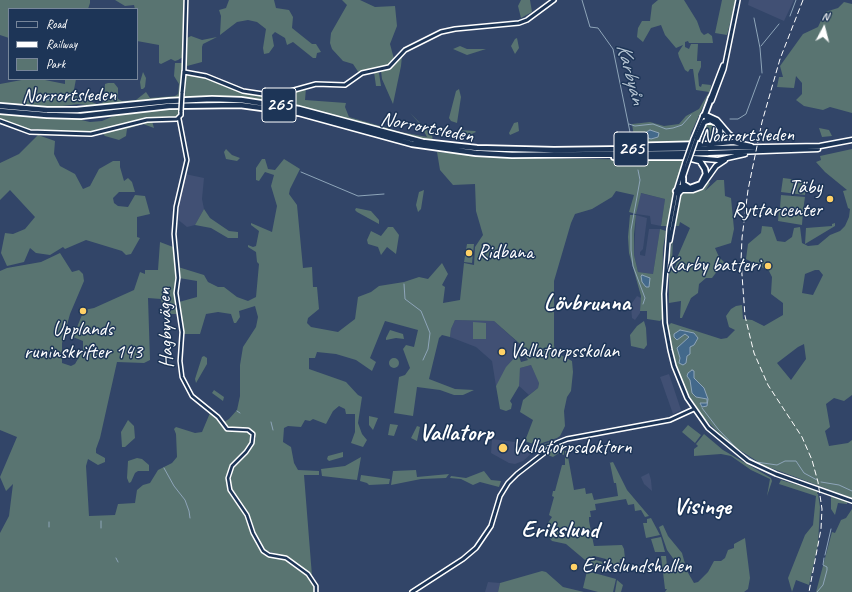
<!DOCTYPE html>
<meta charset="utf-8">
<style>
body{margin:0}
#map{position:relative;width:852px;height:592px;overflow:hidden;background:#324568;font-family:Caveat,sans-serif}
canvas{display:block}
.legend{position:absolute;left:8px;top:8px;width:130px;height:72px;box-sizing:border-box;background:#1d3557;border:1px solid #77869a;margin:0;padding:5px 7px;list-style:none;font-size:12px;color:#fff}
.legend li{display:flex;align-items:center;gap:8px;height:20px}
.legend b{width:20px;border:1px solid #77869a}
.north{position:absolute;left:804px;top:8px;width:40px;height:40px;-webkit-text-stroke:3px #1d3557;paint-order:stroke;rotate:7deg;font-size:11px;font-weight:700;line-height:16px;text-align:center;color:#fff}
.north::after{content:'';display:block;margin:auto;width:14px;height:18px;background:#fff;clip-path:polygon(50% 0,100% 100%,50% 72%,0 100%)}
</style>
<div id="map">
<canvas width="852" height="592"></canvas>
<ul class="legend">
<li><b style="height:5px;background:#1d3557"></b>Road</li>
<li><b style="height:5px;background:#fff"></b>Railway</li>
<li><b style="height:11px;background:#597471"></b>Park</li>
</ul>
<div class="north">N</div>
</div>
<script>
const g = document.querySelector('canvas').getContext('2d');
g.lineJoin = 'round';
function paint(path, color) { g.fillStyle = color; g.fill(path, 'evenodd'); }
const toPath = rows => new Path2D(rows.map(r => 'M' + r).join(''));
function strokePath(path, color, width, dash) { g.strokeStyle = color; g.lineWidth = width; g.lineCap = dash ? 'butt' : 'round'; g.setLineDash(dash || []); g.stroke(path); }
function label(font, color, halo, rows, align = 'center') {
  g.font = font + ' Caveat,sans-serif'; g.lineWidth = 3; g.setLineDash([]); g.textBaseline = 'middle'; g.strokeStyle = halo; g.fillStyle = color; for (const [text, x, y, turn = 0] of rows) {
    g.save(); g.translate(x, y); g.rotate((+turn || 0) * Math.PI / 180); g.textAlign = isNaN(turn) ? turn : align; if (halo) g.strokeText(text, 0, 0); g.fillText(text, 0, 0); g.restore();
  }
}
paint(toPath([
 [749,0,794,0,784,21,748,5],
 [185,174,204,178,202,199,204,209,195,225,187,227,176,218],
 [640,193,665,199,661,226,651,224,650,216,636,214],
 [636,215,647,218,643,249,640,252,640,255,645,256,649,229,660,229,653,274,638,272,634,255],
 [637,296,641,298,640,313,635,320,632,318,631,306,632,303],
 [455,320,494,321,526,350,518,354,496,386,492,361,476,347,450,337,451,329],
 [531,365,539,382,538,388,529,395,519,386,519,375,520,368],
 [669,374,681,410,673,414,660,377],
 [492,439,530,444,535,447,533,452,523,461,515,464,509,463,491,453],
 [649,473,651,480,652,491,644,484,641,477],
 [488,582,500,583,498,592,485,592]
]), '#415074');
paint(toPath([
 [0,0,90,0,90,3,88,9,9,9,9,38,0,35],
 [115,0,185,0,183,57,178,60,175,61,171,59,161,64,159,63,159,45,137,41,137,9,135,9,134,5,125,6],
 [229,0,274,0,276,8,289,10,293,17,292,28,312,44,316,44,321,52,317,53,316,58,313,58,293,42,287,45,285,38,275,32,272,35,274,46,269,53,264,54,263,48,266,29,257,22,248,20,237,22,220,35,221,16,219,10,226,8],
 [342,0,360,0,375,7,395,6,397,26,390,44,394,59,388,65,359,73,353,64,343,61,332,49,330,43,331,33,347,5],
 [521,0,530,0,532,12,521,18,518,6],
 [658,0,684,0,697,21,701,32,704,35,708,33,712,36,713,43,689,43,688,41,685,42,685,47,689,49,691,44,698,44,697,61,701,61,701,67,698,74,699,86,701,87,702,84,711,85,710,91,691,133,689,144,635,143,632,124,650,122,664,126,679,124,686,116,699,109,709,92,696,90,693,69,690,69,688,72,685,70,679,57,678,53,683,45,676,48,665,35,661,25,651,28,643,42,637,37,638,28,642,21,650,21,652,5],
 [722,0,736,0,727,35,715,33],
 [844,2,852,4,852,113,830,107,823,110,804,106,796,100,802,94,802,83,796,76,794,88,777,87,779,77,783,77,780,66,803,34,818,27,825,12,838,8],
 [191,36,202,40,217,37,203,44,202,47,202,62,187,66,187,38],
 [517,38,519,48,515,54,511,46,515,39],
 [460,46,467,49,486,49,467,55,453,49],
 [402,56,401,66,393,104,382,79,381,71,388,69],
 [175,63,183,63,181,98,93,106,78,104,47,108,0,104,0,84,27,79,40,79,65,84,65,79,76,79,73,95,97,104,102,103,104,101,105,84,108,83,114,83,118,88,118,99,122,101,136,100,146,92,150,98,175,96,178,94,179,84,174,76],
 [143,72,146,78,145,87,143,89,141,89,140,82],
 [374,72,379,73,381,86,376,86],
 [188,74,204,77,240,92,250,94,284,94,306,88,305,100,346,103,345,107,349,117,401,132,427,137,420,124,410,113,432,135,433,141,287,103,229,97,185,97,186,75],
 [459,89,461,97,457,123,451,121,449,118,456,91],
 [180,107,180,114,176,117,147,119,91,133,28,129,0,119,0,112,77,119,90,122,102,121,116,115],
 [148,121,152,121,154,128,143,124,127,129,126,136,119,140,105,136,102,133],
 [518,122,519,131,510,135,509,133,514,123],
 [709,122,715,125,715,135,704,139,701,136,704,125],
 [819,128,829,130,832,136,822,137],
 [457,130,475,131,476,132,465,137,457,132],
 [38,135,55,141,54,154,60,166,75,174,83,189,90,186,99,169,113,161,120,161,120,167,124,181,128,178,132,182,135,192,119,192,113,198,114,203,118,206,128,207,135,195,145,196,150,214,137,217,137,237,140,238,131,254,126,255,122,251,86,240,65,249,63,247,50,255,36,253,30,248,24,262,7,266,1,253,5,233,13,234,25,229,35,217,10,190,0,200,0,163,19,154],
 [226,149,232,155,240,158,237,161,226,159,224,152],
 [852,149,852,395,844,401,834,398,826,404,830,427,825,431,829,446,848,443,852,440,852,498,763,465,735,447,723,437,702,416,685,389,674,361,668,326,671,323,721,339,727,338,735,330,729,327,726,316,731,309,736,306,742,305,743,319,752,320,764,326,783,315,783,303,771,294,772,277,769,271,746,259,748,244,761,233,762,226,772,227,777,241,785,242,792,237,794,228,800,227,802,243,808,246,818,245,830,235,840,231,845,226,849,217,850,209,848,208,843,191,847,190,825,172,816,162,821,160,820,156],
 [815,270,819,270,823,275,813,295,802,293,805,274],
 [804,344,806,359,791,380,777,363,798,347],
 [437,152,514,158,671,160,684,158,667,226,661,226,665,199,641,193,636,214,629,212,634,195,616,191,612,197,592,209,575,214,571,223,554,281,554,346,557,353,572,361,573,372,571,391,567,397,564,411,565,426,560,436,557,438,536,445,525,441,533,420,520,412,523,400,538,388,539,383,531,365,520,368,519,386,510,401,512,404,511,409,506,411,500,409,496,386,506,367,518,354,521,362,528,360,524,354,528,351,494,321,455,320,451,329,450,337,442,335,439,338,429,379,455,389,474,390,463,395,454,395,440,390,417,387,413,416,394,413,399,377,405,375,410,368,403,349,406,345,414,347,418,330,385,321,370,358,376,362,372,371,356,360,336,354,317,352,315,358,309,358,309,369,346,382,358,395,362,397,358,423,362,434,367,440,363,447,351,443,355,432,355,414,346,414,345,409,339,406,333,411,326,424,313,419,310,421,305,420,301,427,288,426,284,428,283,442,291,447,294,463,298,470,319,471,319,475,304,475,312,576,287,557,264,550,254,532,249,514,233,492,230,484,233,466,248,453,256,438,250,429,229,427,224,422,229,419,237,410,240,396,240,365,243,347,256,327,258,317,255,306,239,311,240,317,236,323,234,323,231,314,218,312,206,314,200,334,183,334,179,302,197,297,197,281,179,278,178,267,204,275,208,282,218,287,224,287,237,297,248,301,256,297,259,264,257,262,256,252,248,247,248,245,253,247,256,246,259,231,251,225,251,223,272,232,277,206,271,186,274,175,265,172,259,181,256,180,256,168,262,159,265,159,268,169,275,170,284,159,300,169,290,189,289,194,297,205,303,268,312,267,313,287,317,287,319,309,308,318,307,323,311,327,338,332,355,319,358,297,371,292,379,286,404,282,419,277,428,279,442,263,448,274,442,285,445,287,443,303,460,300,464,263,474,265,475,247,483,235,476,211,475,184,453,185,440,170],
 [783,178,807,181,805,195,781,192],
 [717,180,724,180,725,196,731,198,734,229,731,243,715,248,719,257,724,262,712,278,706,278,699,284,698,293,691,298,682,318,680,318,681,301,669,303,669,260,673,235,672,268,676,266,677,258,690,228,680,222,679,226,674,226,677,215,676,209,681,192,699,190,708,182,710,183,705,191],
 [424,190,421,209,418,212,416,205,419,192],
 [781,195,805,197,803,211,780,208],
 [356,208,371,211,379,220,379,224,357,212,355,210],
 [204,209,210,218,229,231,238,232,238,238,228,238,211,228,195,225],
 [779,209,803,211,802,225,778,221],
 [630,215,636,215,634,234,634,255,638,272,653,274,660,229,666,231,663,248,662,297,663,318,660,321,647,319,647,311,640,311,641,296,629,253,628,237],
 [835,223,835,226,805,244,806,228,832,226,832,224],
 [388,227,393,227,399,235,396,254,387,247,381,255,378,247,368,244,367,240,371,231,381,236],
 [160,242,173,247,177,278,175,295,178,314,170,314,163,308,161,299,148,298,150,360,144,363,117,362,100,438,96,449,96,453,105,458,105,462,98,465,88,459,86,466,89,516,115,515,118,504,135,503,137,490,143,485,150,483,158,470,172,463,177,457,176,434,174,429,176,427,195,433,202,432,210,413,228,430,244,430,252,435,251,441,245,452,231,465,227,477,231,496,246,514,258,546,266,555,283,558,307,575,315,587,315,592,0,592,0,533,9,516,13,484,6,491,0,477,17,437,0,430,0,271,7,268,41,262,60,253,72,272,79,270,83,274,84,281,70,314,62,343,62,363,71,366,75,364,83,350,83,341,73,337,84,310,94,308,134,290,140,272,145,274,145,270,158,270],
 [467,244,474,244,472,263,464,262],
 [644,321,646,328,647,345,644,349,631,346,630,335,637,326],
 [473,322,486,323,486,339,473,339],
 [390,330,403,334,404,339,396,338,386,340,386,338],
 [204,356,207,358,207,364,196,383,195,379,202,357],
 '389 363a5 5 0 1 1 10 0a5 5 0 1 1-10 0Z',
 [214,390,224,397,223,401,212,393],
 [369,416,378,418,373,430,369,425],
 [128,420,134,426,135,438,125,447,122,447,121,432],
 [390,424,398,425,394,436,388,435],
 [688,425,701,435,695,443,682,432],
 [417,426,420,427,417,441,411,438],
 [704,434,723,450,771,478,772,481,767,496,770,479,751,470,731,456,721,454,694,456,694,449,698,446,696,444],
 [556,440,543,451,537,446,547,443],
 [564,441,564,455,559,453,553,457,545,454],
 [565,451,567,451,574,490,585,488,586,494,592,493,594,500,618,496,616,483,614,483,610,463,609,463,613,462,627,490,649,516,645,517,641,510,635,511,634,504,628,505,626,499,595,504,596,510,590,511,591,517,589,517,589,521,594,546,622,545,624,549,625,559,620,559,619,570,612,569,610,562,606,559,594,556,585,560,566,544,552,541,547,535,548,523,552,517,549,515,554,497,552,496,553,491,555,491,562,465,565,465],
 [343,452,343,457,329,461,327,459,328,456],
 [361,457,357,480,322,476,321,469,345,466],
 [137,458,142,459,149,465,149,471,138,471,135,473,131,482,129,483,127,478,128,461],
 [416,470,417,477,449,474,446,478,421,479,391,485,393,471],
 [484,471,491,480,501,481,499,487,480,482,473,485,461,479,450,478,451,476,466,478],
 [361,475,390,479,389,484,369,485,367,483,360,481],
 [781,480,818,491,817,494,818,494,820,507,818,545,809,585,796,580,792,592,788,578,805,535,813,525,816,496,779,484],
 [833,495,847,501,847,504,838,503,835,515,831,509,831,497],
 [852,509,852,592,816,592,832,532,835,533,841,520,846,518],
 [651,518,660,535,646,538,643,523,647,523,647,519],
 [663,525,668,536,682,553,687,571,694,583,698,582,708,572,714,561,721,561,725,558,728,550,734,548,734,544,745,538,750,578,748,589,744,592,665,592,667,589,665,589,661,556,666,556,667,567,675,565,675,561,667,550,659,527],
 [661,537,665,552,655,552,651,539],
 [592,559,603,562,601,568,590,565],
 [542,571,546,572,563,587,584,592,498,592,500,583],
 [587,571,616,579,613,592,598,592,583,588],
 [617,580,623,585,621,592,615,592]
]), '#597471');
const water = toPath([
 [36,95,44,97,47,95,50,96,50,99,46,100,38,98,33,101,25,98,36,95],
 [650,130,659,133,658,137,651,139,641,135,650,130],
 [642,275,650,278,649,287,646,287,642,282,641,276,642,275],
 [680,330,694,333,698,338,694,345,690,347,690,354,687,356,686,363,683,365,679,363,680,358,677,348,689,337,685,334,677,340,674,337,674,334,680,330],
 [692,370,694,371,694,378,704,388,708,399,707,406,702,407,700,403,707,403,707,399,696,397,692,393,690,380,687,376,688,373,692,370]
]);
paint(water, '#43698b');
strokePath(water, '#8ea5b9', 1);
strokePath(toPath([
 [582,0,590,27,598,28,613,49,632,142],
 [790,16,796,0],
 [754,18,760,48,762,73],
 [761,46,779,24],
 [730,119,738,119,746,114,760,76],
 [629,124,635,126,653,124,666,129,673,128,682,125,691,115],
 [636,160,637,164],
 [638,170,640,180,631,230,631,250,633,266,645,298,643,304],
 [301,172,358,196,384,194],
 [404,284,405,299,421,311,430,333,428,349,423,360],
 [702,408,718,429,740,452,756,462,777,465,785,461,796,461,804,473,817,480],
 [237,411,240,413],
 [271,422,273,430],
 [164,468,174,486,185,500,189,511,190,518],
 [821,482,839,485,852,491],
 [101,521,101,528],
 [49,527,49,522],
 [825,555,831,529],
 [116,558,118,562],
 [817,592,823,585,827,570,827,567,823,565,824,558]
]), '#8ea5b9', 1);
const tertiary = toPath([
 [184,72,186,0],
 [179,118,187,160,176,207,174,234,178,278,176,293,182,332,180,361,182,377,192,396,218,417,227,429,248,430,253,434,252,443,246,452,232,466,228,478,230,490,247,515,253,533,263,551,269,555,286,558,308,574,316,586,316,592]
]);
const secondary = toPath([
 [182,93,184,72,206,76,243,91,263,94,287,92,316,84,345,85,362,73,389,67,405,50,441,32,455,29,519,23,527,20,554,0],
 [710,99,723,65],
 [712,101,724,69,738,0],
 [0,121,30,132,91,134,147,120,177,119,181,115,181,111],
 [693,139,703,115],
 [685,162,676,191,669,229,664,294,665,323,670,350,674,366,687,398,708,428,748,461,776,474,852,501],
 [683,178,688,163],
 [670,241,679,193],
 [412,592,463,559,476,548,491,526,500,496,508,483,517,474,557,443,567,439,670,420,694,409]
]);
const trunk = toPath([
 [703,116,706,115,717,120,729,134,738,141],
 [712,144,733,142,751,146],
 [708,148,820,146,852,140],
 [708,153,818,149],
 [694,158,718,160,745,154],
 [678,194,682,190,693,190,701,187,716,166,725,160]
]);
const motorway = toPath([
 [0,106,47,110,77,110,169,101,212,99,241,100,299,109,423,142,477,148,554,150,708,148],
 [0,111,47,115,81,116,169,106,240,105,299,113,412,144,476,153,512,155,708,153],
 [697,138,704,122,710,120],
 [626,146,710,144,715,142,720,133,720,129,716,123,707,118,705,114,711,98],
 [614,157,685,157,700,161,705,169,706,174,701,184,690,188,680,187,676,191],
 [683,178,683,184,688,187]
]);
strokePath(tertiary, '#fff', 5.5);
strokePath(secondary, '#fff', 6);
strokePath(trunk, '#fff', 7);
strokePath(motorway, '#fff', 8);
strokePath(tertiary, '#1d3557', 2.5);
strokePath(secondary, '#1d3557', 3);
strokePath(trunk, '#1d3557', 4);
strokePath(motorway, '#1d3557', 4.5);
strokePath(toPath([
 [803,0,780,59,762,122,748,190,742,238,741,261,745,316,754,353,768,385,802,437,812,460,818,482,822,509,821,529,809,592]
]), '#fff', 1, [6, 3]);
const secondaryBridge = toPath([
 [181,111,182,93],
 [685,162,693,139],
 [688,163,696,140]
]);
strokePath(secondaryBridge, '#fff', 6, []);
strokePath(secondaryBridge, '#1d3557', 3);
for (const [x, y, r, color] of [
 [830,199,4,"#ffd166"],
 [469,253,4,"#ffd166"],
 [768,266,4,"#ffd166"],
 [83,311,4,"#ffd166"],
 [502,352,4,"#ffd166"],
 [503,448,5,"#ffd166"],
 [574,567,4,"#ffd166"]
]) { const dot = new Path2D(); dot.arc(x, y, r, 0, 2 * Math.PI); g.fillStyle = color; g.fill(dot); strokePath(dot, '#1d3557', 1.5); }
for (const [x, y, w] of [
 [279,105,34],
 [631,149,34]
]) { const box = new Path2D(); box.roundRect(x - w / 2, y - 17, w, 34, 3); g.fillStyle = '#1d3557'; g.fill(box); strokePath(box, '#fff', 1); }
label('bold 19px', '#fff', null, [
 ["265",279,105],
 ["265",631,149]
]);
label('20px', '#fff', '#1d3557', [
 ["Norrortsleden",69,96,-1],
 ["Norrortsleden",427,128,11],
 ["Norrortsleden",747,136,-1],
 ["Hagbyvägen",166,328,-92]
]);
label('20px', '#fff', '#1d3557', [
 ["Täby",822,188,"right"],
 ["Ryttarcenter",822,211,"right"],
 ["Ridbana",477,253],
 ["Karby batteri",760,266,"right"],
 ["Upplands",83,330,"center"],
 ["runinskrifter 143",83,353,"center"],
 ["Vallatorpsskolan",510,352],
 ["Vallatorpsdoktorn",512,448],
 ["Erikslundshallen",582,567]
], 'left');
label('italic 21px', '#b4c3d1', '#1d3557', [
 ["Karbyån",630,74,75]
]);
label('bold 24px', '#fff', '#1d3557', [
 ["Lövbrunna",587,304],
 ["Vallatorp",456,434],
 ["Visinge",702,508],
 ["Erikslund",560,531]
]);
</script>
